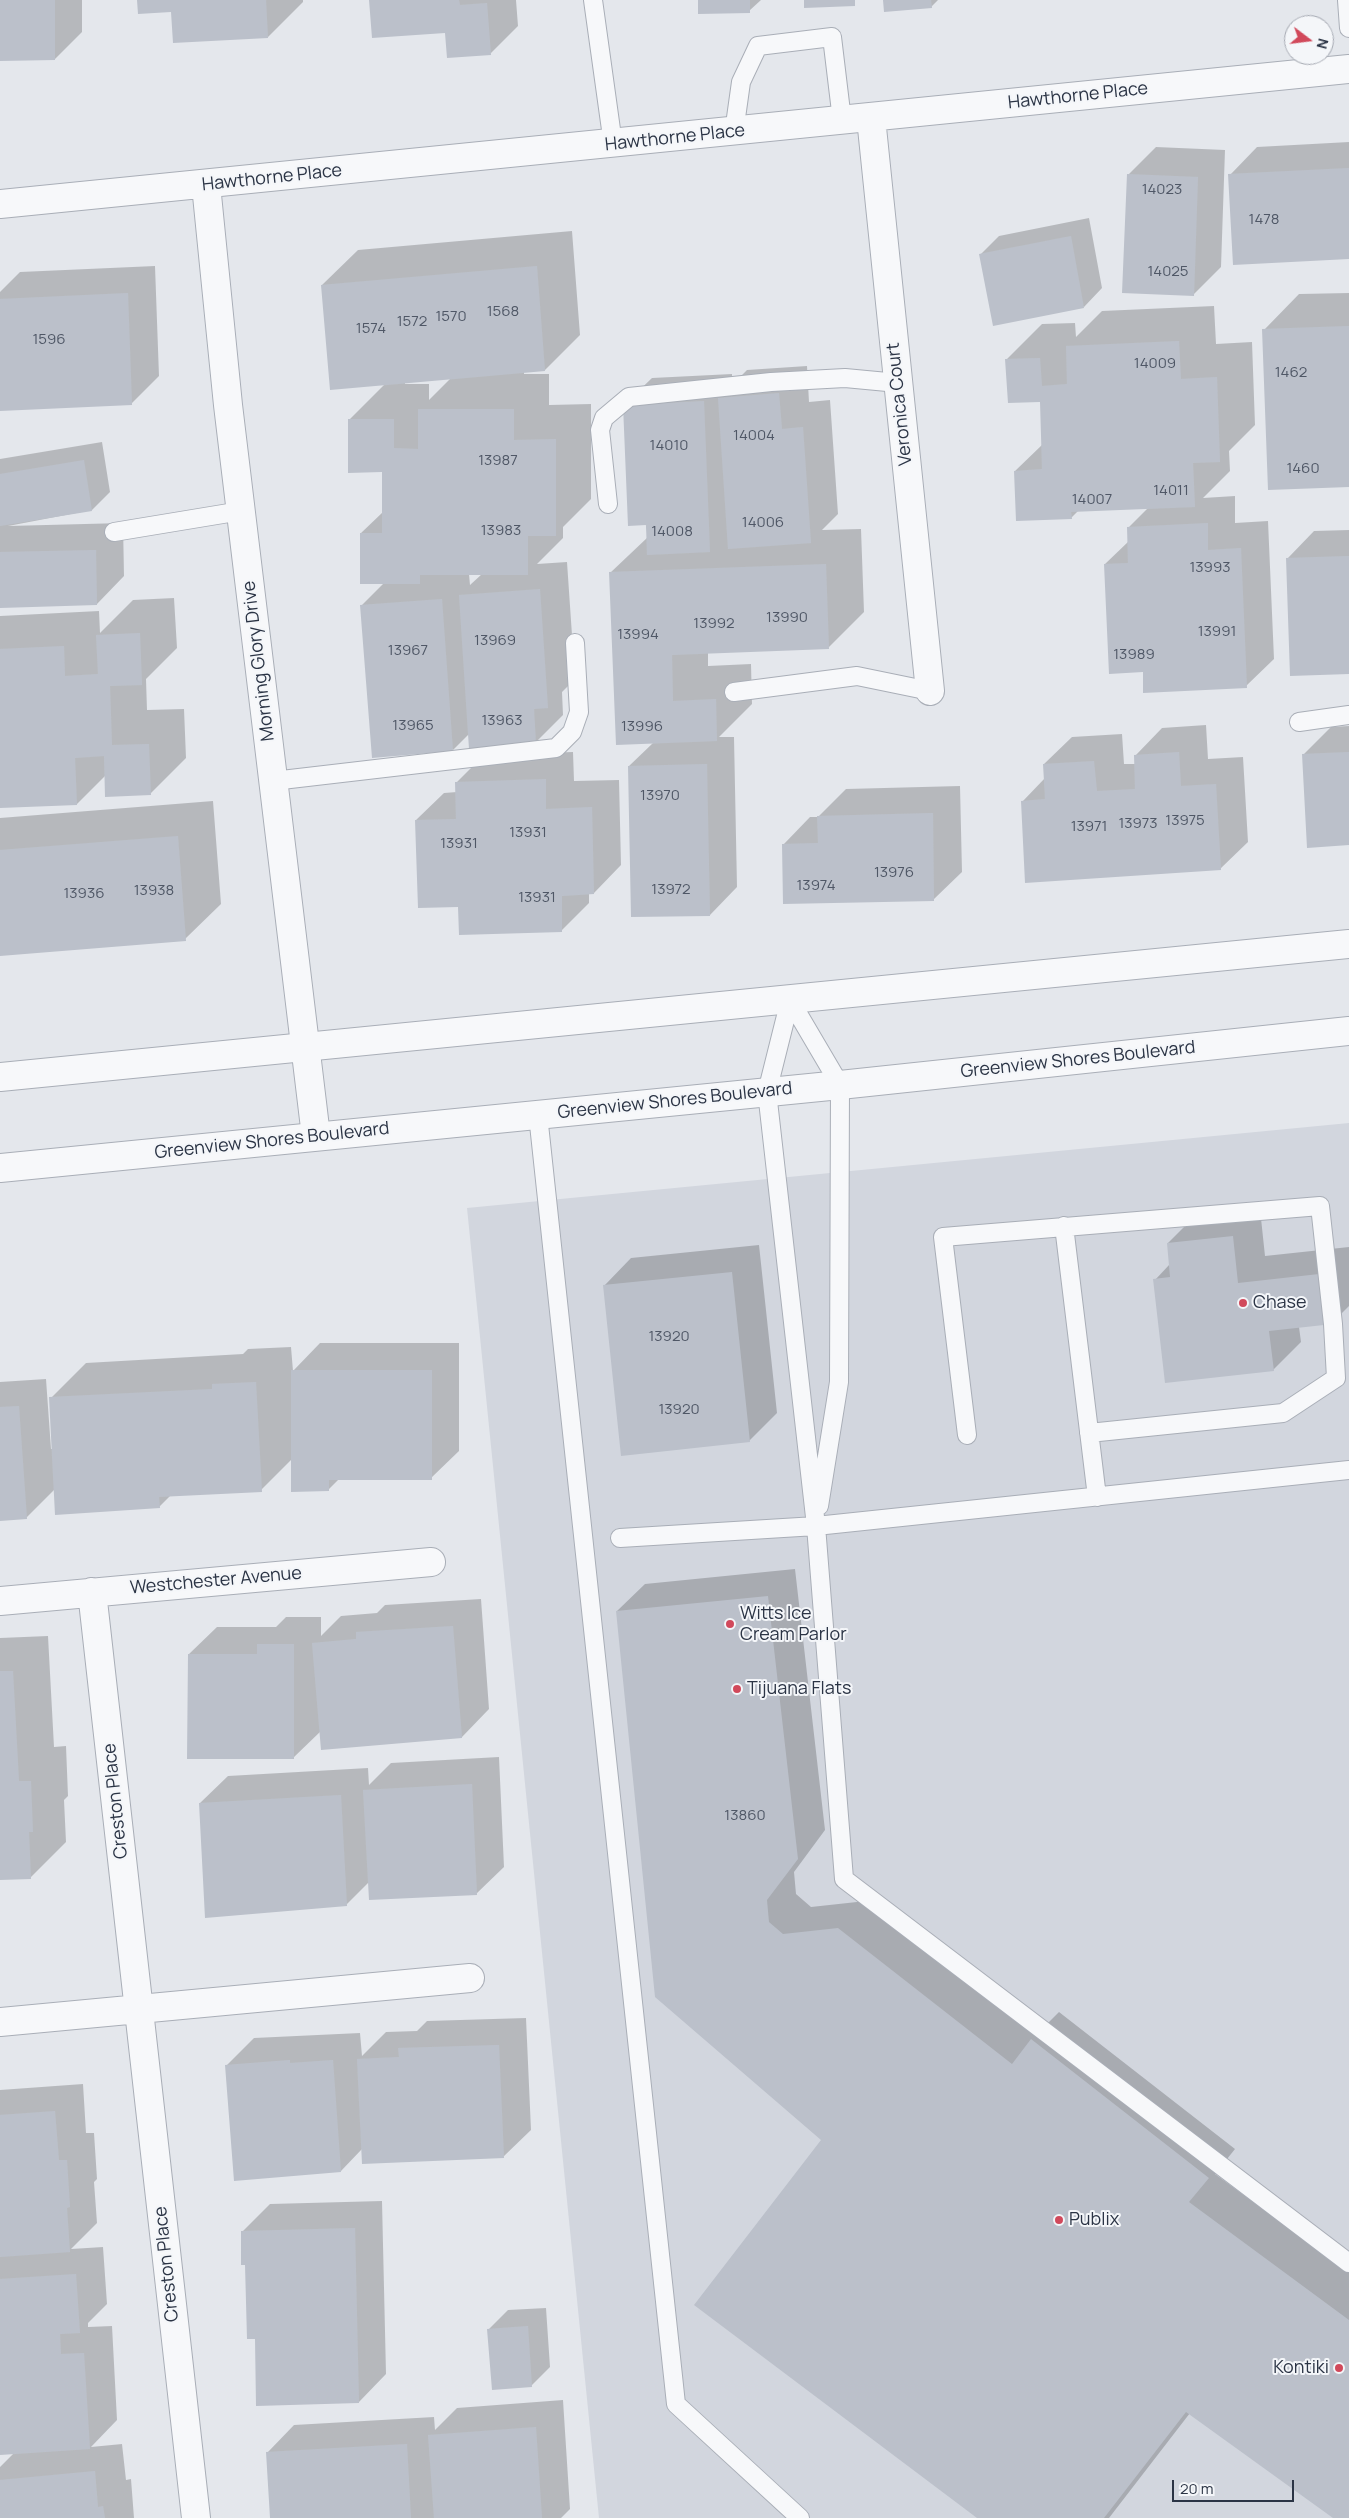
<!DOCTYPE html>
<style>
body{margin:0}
#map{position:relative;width:1349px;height:2518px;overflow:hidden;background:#e4e7ec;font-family:Manrope,sans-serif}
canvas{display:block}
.north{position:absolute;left:1284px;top:15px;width:50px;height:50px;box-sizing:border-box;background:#f4f6f9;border:1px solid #a4a8b1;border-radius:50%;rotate:105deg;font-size:14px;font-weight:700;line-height:20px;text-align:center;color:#2b3445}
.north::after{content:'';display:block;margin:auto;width:18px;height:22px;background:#d1495b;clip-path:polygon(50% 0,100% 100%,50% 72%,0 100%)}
.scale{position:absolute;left:1172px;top:2480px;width:122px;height:22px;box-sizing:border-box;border:2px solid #2b3445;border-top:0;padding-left:6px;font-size:15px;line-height:18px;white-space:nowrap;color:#2b3445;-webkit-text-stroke:4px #f4f6f9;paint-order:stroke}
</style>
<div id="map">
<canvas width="1349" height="2518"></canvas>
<div class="north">N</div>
<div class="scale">20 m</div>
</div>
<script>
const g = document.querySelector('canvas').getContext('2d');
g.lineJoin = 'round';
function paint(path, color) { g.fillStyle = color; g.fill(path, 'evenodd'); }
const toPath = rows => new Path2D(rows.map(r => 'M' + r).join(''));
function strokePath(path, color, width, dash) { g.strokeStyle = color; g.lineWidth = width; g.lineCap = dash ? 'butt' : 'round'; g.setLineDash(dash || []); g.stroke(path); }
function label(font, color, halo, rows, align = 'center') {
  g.font = font + ' Manrope,sans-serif'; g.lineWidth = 4; g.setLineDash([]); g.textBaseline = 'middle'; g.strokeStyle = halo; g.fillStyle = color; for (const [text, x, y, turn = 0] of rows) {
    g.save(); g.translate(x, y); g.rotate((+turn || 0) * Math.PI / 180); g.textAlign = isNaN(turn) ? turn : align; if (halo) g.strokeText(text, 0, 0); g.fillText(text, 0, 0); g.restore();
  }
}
paint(toPath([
 [1349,1123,1349,2518,599,2518,467,1208]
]), '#d2d6de');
paint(toPath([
 [0,0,82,0,82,32,55,59,0,60],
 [139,0,303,0,303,2,268,37],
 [370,0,516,0,518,26,490,54,446,32],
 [699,0,761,0,749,11],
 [885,0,938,0,931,7],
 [1349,142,1349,258,1230,175,1257,147],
 [1156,147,1225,150,1221,267,1193,295,1128,175],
 [1089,218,1102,288,1084,307,980,255,999,236],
 [572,231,580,335,545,370,524,372,524,374,549,374,549,405,591,404,591,499,563,527,563,538,537,564,567,562,575,679,562,692,563,715,535,743,469,734,453,750,362,605,384,583,361,533,383,512,383,471,349,420,385,384,322,285,358,250],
 [451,378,429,400,429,384,405,384,405,382],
 [469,574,482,574,470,585],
 [155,266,159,376,131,404,0,409,0,292,20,272],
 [1349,293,1349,486,1264,330,1299,294],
 [1214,306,1216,344,1252,342,1255,425,1229,451,1230,471,1203,498,1235,496,1235,523,1268,521,1274,659,1246,686,1144,671,1105,564,1129,541,1128,528,1148,508,1078,511,1071,518,1015,471,1043,444,1041,401,1007,359,1042,324,1075,323,1076,337,1102,311],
 [807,366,809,402,830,400,838,514,822,530,861,529,864,612,829,647,708,652,708,666,751,664,752,704,719,737,734,737,737,887,710,915,629,766,653,743,610,573,648,537,624,405,652,378,732,374,732,385,747,370],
 [102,442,110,492,92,510,8,526,123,523,124,576,97,604,0,607,0,459],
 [1349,530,1349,673,1287,559,1314,531],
 [174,598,177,648,146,679,147,710,184,709,186,758,150,794,106,775,77,804,0,807,0,616,99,611,100,633,133,600],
 [1206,725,1208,759,1243,757,1248,842,1220,869,1022,802,1045,778,1044,764,1072,737,1122,734,1124,764,1135,764,1135,756,1162,728],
 [1349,726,1349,844,1303,755,1331,727],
 [573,752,574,781,619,780,621,865,594,893,589,893,589,903,562,930,459,905,416,820,444,793,457,792,456,783,484,755],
 [960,786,962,872,934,899,783,845,810,817,818,817,846,789],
 [213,801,221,904,185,939,0,954,0,818],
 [1260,1209,1265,1256,1349,1247,1349,1306,1332,1323,1299,1327,1301,1342,1273,1370,1155,1280,1170,1264,1168,1243,1195,1216],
 [759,1245,777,1413,749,1441,604,1286,631,1258],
 [320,1343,459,1343,459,1451,431,1478,339,1479,328,1490,292,1459,261,1490,171,1495,159,1507,55,1489,26,1518,0,1520,0,1382,46,1379,51,1449,53,1449,51,1398,86,1363,243,1354,248,1349,291,1347,293,1371],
 [795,1569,825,1830,794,1872,796,1894,811,1907,866,1901,1036,2035,1059,2012,1235,2149,1215,2174,1349,2272,1349,2518,1335,2518,1190,2413,1109,2518,979,2518,823,2140,617,1611,645,1584],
 [481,1599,489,1709,462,1737,321,1731,293,1758,189,1654,217,1627,276,1627,286,1617,321,1617,321,1636,341,1616,377,1613,385,1605],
 [48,1636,54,1747,66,1746,68,1796,64,1800,66,1842,30,1878,0,1879,0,1638],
 [499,1757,504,1867,476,1894,369,1882,346,1905,200,1803,228,1776,368,1768,369,1785,391,1763],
 [526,2018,531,2130,503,2157,362,2149,341,2171,226,2066,254,2038,360,2033,362,2056,386,2032,417,2031,427,2021],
 [83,2084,86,2133,94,2133,97,2179,94,2182,97,2223,71,2249,103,2247,107,2304,88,2323,88,2327,112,2326,117,2420,91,2447,122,2444,126,2480,131,2479,134,2518,0,2518,0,2467,14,2453,0,2454,0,2090],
 [382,2201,386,2374,359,2402,256,2338,242,2232,270,2204],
 [546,2308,550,2367,531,2386,489,2329,508,2310],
 [563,2400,570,2509,561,2518,271,2518,267,2453,294,2425,434,2417,435,2430,457,2408]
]), '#0003');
paint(toPath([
 [0,0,55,0,55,60,0,61],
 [137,0,266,0,268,38,173,43,171,12,138,14],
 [369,0,459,0,460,5,487,3,491,55,447,58,445,33,372,38],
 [698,0,750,0,750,13,698,14],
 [804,0,855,0,855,6,804,8],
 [883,0,931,0,932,8,884,12],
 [1349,168,1349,259,1233,265,1228,174],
 [1127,174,1198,177,1194,296,1122,293],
 [1071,236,1084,308,993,326,979,254],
 [537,266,545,371,330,390,321,285],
 [128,293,132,405,0,411,0,299],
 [1349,326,1349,487,1268,490,1262,329],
 [1179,341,1181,379,1217,377,1220,462,1193,463,1195,507,1071,512,1072,519,1016,521,1014,471,1042,469,1040,402,1008,403,1005,359,1040,358,1042,386,1067,384,1066,346],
 [779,393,782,429,803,427,811,543,728,549,718,398],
 [704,401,710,552,647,555,646,525,628,526,623,405],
 [418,409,514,409,514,440,556,439,556,536,528,536,528,575,420,575,420,584,360,584,360,533,382,533,382,472,348,473,348,419,394,419,394,448,418,449],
 [84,460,92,511,0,526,0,474],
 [1208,523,1208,550,1241,548,1247,688,1143,693,1143,672,1109,674,1104,564,1128,563,1127,527],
 [96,550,97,605,0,608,0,552],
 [1349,556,1349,674,1290,676,1286,558],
 [826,564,829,649,672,655,673,701,716,699,717,741,616,745,609,572],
 [540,589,548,708,534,709,536,744,469,749,459,595],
 [442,599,453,751,372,758,360,605],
 [140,633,142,685,110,686,112,745,149,744,151,795,105,797,104,756,75,758,77,805,0,808,0,649,64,646,65,676,98,674,96,635],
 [1179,752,1181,786,1216,784,1221,870,1025,883,1021,801,1045,799,1043,764,1094,761,1097,791,1135,789,1134,755],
 [1349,752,1349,845,1307,848,1302,754],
 [707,764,710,916,631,917,628,766],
 [546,779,546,809,592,807,594,894,562,896,562,932,459,935,458,907,418,908,415,820,456,819,455,782],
 [933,813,934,901,783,904,782,844,818,843,817,816],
 [178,836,186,941,0,956,0,850],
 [1233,1236,1238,1283,1328,1273,1333,1324,1269,1331,1274,1371,1165,1383,1153,1279,1170,1277,1167,1243],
 [732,1272,750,1442,621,1456,603,1285],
 [291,1370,432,1370,432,1480,329,1480,329,1491,291,1492],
 [256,1382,262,1492,159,1497,160,1508,55,1515,49,1397,212,1389,212,1384],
 [19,1406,27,1519,0,1521,0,1407],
 [768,1596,798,1859,767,1900,769,1922,783,1934,838,1928,1012,2064,1031,2039,1209,2178,1189,2202,1349,2320,1349,2518,1333,2518,1186,2412,1104,2518,977,2518,694,2305,821,2140,655,1997,616,1611],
 [453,1626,462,1738,321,1750,312,1643,356,1639,356,1632],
 [257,1644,294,1644,294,1759,187,1759,188,1654,257,1654],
 [0,1671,13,1671,19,1781,31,1781,33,1832,29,1832,31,1879,0,1880],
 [472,1784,477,1895,369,1900,363,1790],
 [341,1795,347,1906,205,1918,199,1803],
 [499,2045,504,2158,362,2164,357,2059,399,2057,398,2048],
 [290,2060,290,2063,333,2060,341,2172,234,2181,225,2065],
 [55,2111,59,2160,67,2160,70,2207,67,2208,70,2252,0,2257,0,2115],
 [355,2228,359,2403,256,2406,255,2339,247,2339,245,2265,241,2265,241,2231],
 [76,2274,80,2333,60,2334,61,2354,84,2353,90,2449,0,2455,0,2279],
 [528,2326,532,2387,492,2390,487,2329],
 [536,2427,542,2518,434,2518,428,2435],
 [407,2444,411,2518,270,2518,266,2452],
 [95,2471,98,2507,103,2506,105,2518,0,2518,0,2480]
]), '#bbc0ca');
const service = toPath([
 [593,0,613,144],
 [1347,0,1349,28],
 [734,132,741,82,758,46,832,37,842,120],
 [608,504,600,430,604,418,629,397,771,382,845,378,898,383],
 [114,532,241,511],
 [734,692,857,676,930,691],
 [1299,722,1349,715],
 [273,781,556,748,572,732,579,712,575,643],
 [790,1000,767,1092,816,1526,844,1879,1349,2263],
 [790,1000,840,1085,839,1382,819,1506],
 [538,1115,676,2404,800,2518],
 [1064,1226,1097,1497],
 [967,1435,943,1237,1320,1206,1333,1324,1336,1378,1283,1413,1089,1433],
 [620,1538,816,1526,1349,1470]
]);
const minor = toPath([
 [871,118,930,691],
 [206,185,228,405,316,1136],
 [0,204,1349,69],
 [92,1592,196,2518],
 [0,1601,431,1562],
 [0,2022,470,1978]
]);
const tertiary = toPath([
 [0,1077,1349,944],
 [0,1168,840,1085,1349,1031]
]);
strokePath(service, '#a9aeb7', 20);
strokePath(minor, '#a9aeb7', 30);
strokePath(tertiary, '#a9aeb7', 30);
strokePath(service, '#f7f8fa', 18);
strokePath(minor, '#f7f8fa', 28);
strokePath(tertiary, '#f7f8fa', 28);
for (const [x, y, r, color] of [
 [1243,1303,5,"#d1495b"],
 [730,1624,5,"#d1495b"],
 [737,1689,5,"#d1495b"],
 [1059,2220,5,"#d1495b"],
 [1339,2368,5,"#d1495b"]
]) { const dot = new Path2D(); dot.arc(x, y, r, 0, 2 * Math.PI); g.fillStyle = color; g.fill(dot); strokePath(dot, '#f4f6f9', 2); }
label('15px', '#4f5766', null, [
 ["14023",1162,190],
 ["1478",1264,220],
 ["14025",1168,272],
 ["1568",503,312],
 ["1570",451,317],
 ["1572",412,322],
 ["1574",371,329],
 ["1596",49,340],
 ["14009",1155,364],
 ["1462",1291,373],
 ["14004",754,436],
 ["14010",669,446],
 ["13987",498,461],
 ["1460",1303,469],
 ["14011",1171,491],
 ["14007",1092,500],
 ["14006",763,523],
 ["13983",501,531],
 ["14008",672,532],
 ["13993",1210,568],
 ["13990",787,618],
 ["13992",714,624],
 ["13991",1217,632],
 ["13994",638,635],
 ["13969",495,641],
 ["13967",408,651],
 ["13989",1134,655],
 ["13963",502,721],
 ["13965",413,726],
 ["13996",642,727],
 ["13970",660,796],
 ["13975",1185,821],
 ["13973",1138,824],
 ["13971",1089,827],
 ["13931",528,833],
 ["13931",459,844],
 ["13976",894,873],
 ["13974",816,886],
 ["13972",671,890],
 ["13938",154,891],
 ["13936",84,894],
 ["13931",537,898],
 ["13920",669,1337],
 ["13920",679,1410],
 ["13860",745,1816]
]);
label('18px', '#2b3445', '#f4f6f9', [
 ["Hawthorne Place",1078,96,-6],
 ["Hawthorne Place",675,138,-6],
 ["Hawthorne Place",272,178,-6],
 ["Veronica Court",900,404,-96],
 ["Morning Glory Drive",259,661,-97],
 ["Greenview Shores Boulevard",1078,1060,-6],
 ["Greenview Shores Boulevard",675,1101,-6],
 ["Greenview Shores Boulevard",272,1141,-6],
 ["Westchester Avenue",216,1581,-5],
 ["Creston Place",116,1801,-96],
 ["Creston Place",167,2264,-96]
]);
label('18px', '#2b3445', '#f4f6f9', [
 ["Chase",1253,1303],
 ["Witts Ice",740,1614],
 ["Cream Parlor",740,1635],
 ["Tijuana Flats",747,1689],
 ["Publix",1069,2220],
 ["Kontiki",1329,2368,"right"]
], 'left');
</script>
